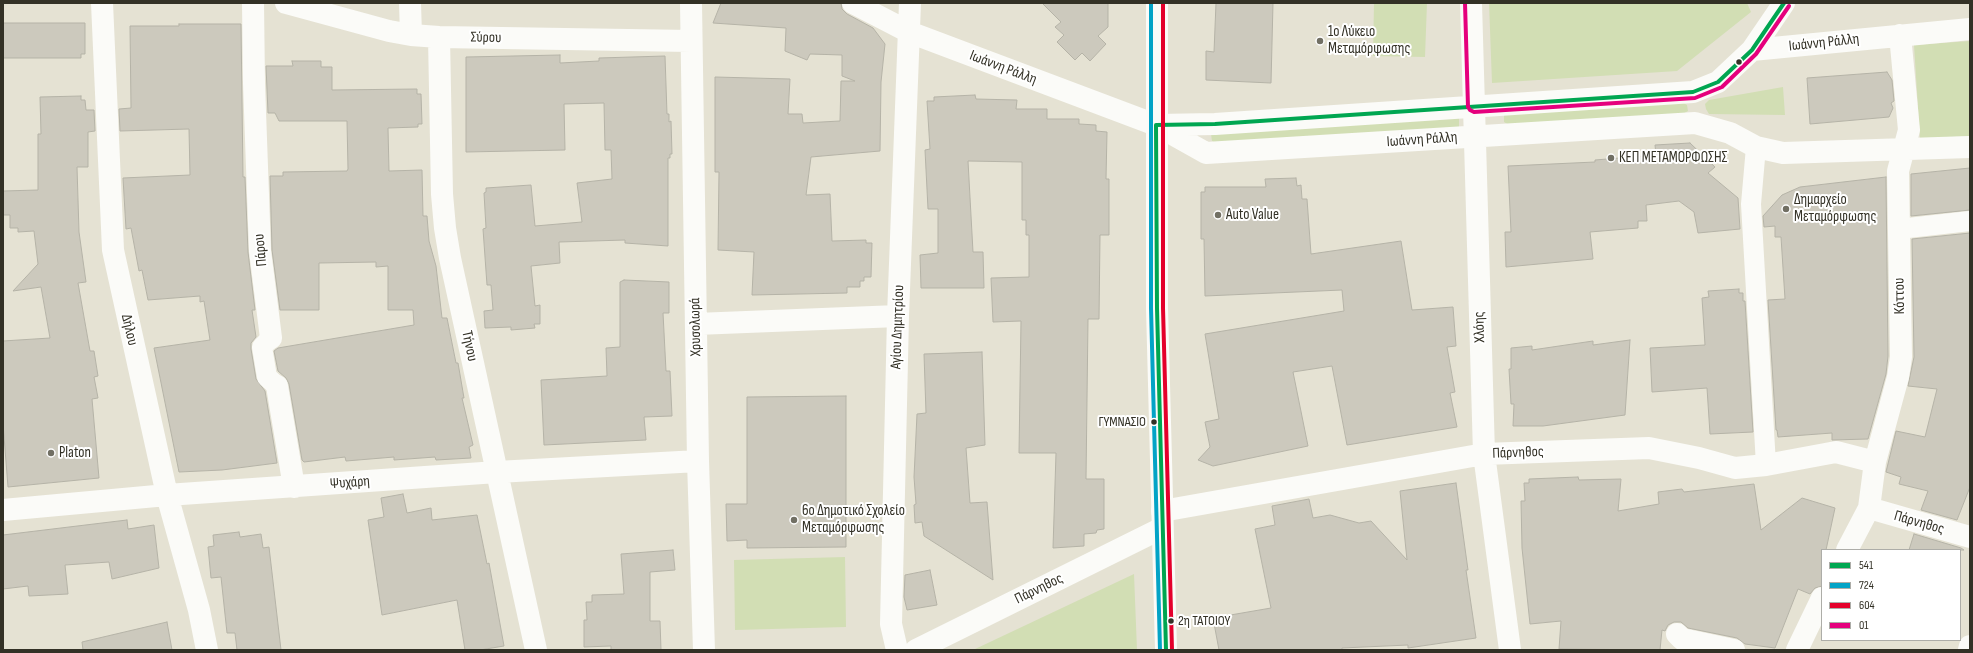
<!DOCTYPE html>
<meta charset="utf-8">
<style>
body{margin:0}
#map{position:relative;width:1973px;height:653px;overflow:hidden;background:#e5e2d3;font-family:"Sofia Sans Condensed",sans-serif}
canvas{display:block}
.frame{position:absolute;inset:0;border:4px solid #333126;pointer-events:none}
.legend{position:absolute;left:1821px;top:549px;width:140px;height:92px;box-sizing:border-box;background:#fff;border:1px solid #adada8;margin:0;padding:5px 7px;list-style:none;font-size:12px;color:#333126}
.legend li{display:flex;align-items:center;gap:8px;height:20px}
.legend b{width:20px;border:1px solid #adada8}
</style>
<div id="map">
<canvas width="1973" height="653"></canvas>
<div class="frame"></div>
<ul class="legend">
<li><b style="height:5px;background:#00a651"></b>541</li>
<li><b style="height:5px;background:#03a3c6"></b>724</li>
<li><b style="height:5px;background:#e4002b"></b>604</li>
<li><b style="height:5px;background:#e5007d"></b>01</li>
</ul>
</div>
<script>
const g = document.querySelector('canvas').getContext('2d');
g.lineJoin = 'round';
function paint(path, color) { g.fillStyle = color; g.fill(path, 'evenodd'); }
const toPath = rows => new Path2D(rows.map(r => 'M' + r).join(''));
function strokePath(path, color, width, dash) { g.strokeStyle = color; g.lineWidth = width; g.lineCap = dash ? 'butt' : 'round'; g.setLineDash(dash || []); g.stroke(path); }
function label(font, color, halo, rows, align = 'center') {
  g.font = font + ' "Sofia Sans Condensed",sans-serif'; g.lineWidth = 4; g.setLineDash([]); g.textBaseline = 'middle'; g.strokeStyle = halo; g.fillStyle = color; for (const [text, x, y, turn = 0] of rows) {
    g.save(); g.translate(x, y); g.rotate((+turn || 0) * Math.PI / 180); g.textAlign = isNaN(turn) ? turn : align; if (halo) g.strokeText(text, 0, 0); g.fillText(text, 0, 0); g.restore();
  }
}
paint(toPath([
 [1374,3,1427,3,1425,57,1373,56],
 [1489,3,1747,3,1751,12,1677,71,1492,83],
 [1970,41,1970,136,1920,139,1914,45],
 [1783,87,1785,115,1709,114,1706,109,1705,104,1709,100],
 [1680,101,1687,105,1688,111,1681,115,1511,126,1504,122,1504,115],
 [1459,118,1459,127,1218,144,1212,141,1211,134],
 [845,557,846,627,735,630,734,560],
 [1134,574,1137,650,973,650]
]), '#d2deb4');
const building = toPath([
 [721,3,841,3,842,9,847,14,873,28,885,44,881,82,880,151,811,157,806,195,830,194,832,241,866,240,866,243,872,243,871,277,864,277,864,281,860,281,860,287,847,287,847,293,752,295,754,252,718,250,719,172,715,172,715,77,790,79,788,114,802,114,803,123,840,121,841,81,855,81,842,76,842,55,810,54,807,60,785,51,786,28,713,23,721,3],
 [1042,3,1108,3,1108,27,1098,36,1106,44,1090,61,1082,53,1075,60,1057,42,1064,35,1055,27,1061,22,1042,3],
 [1216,3,1273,3,1271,83,1206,80,1206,51,1214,52,1216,3],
 [3,23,85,23,85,54,81,54,81,58,3,58,3,23],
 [179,24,241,24,243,177,245,177,248,252,255,310,252,310,256,337,251,343,251,349,256,379,265,391,277,463,222,470,179,472,154,348,210,340,204,301,200,302,200,296,148,300,142,270,139,271,131,228,126,229,123,178,190,175,189,129,120,131,119,109,131,108,130,26,179,26,179,24],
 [560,55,560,63,599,61,599,58,665,56,667,114,669,114,669,122,671,121,672,154,670,154,670,158,668,158,668,246,625,243,625,240,559,242,560,263,531,266,535,306,540,305,540,324,534,324,535,328,511,330,511,327,485,328,484,311,493,310,491,285,487,285,483,229,486,228,484,193,486,192,486,188,531,185,535,226,582,222,577,183,612,179,611,150,605,150,604,103,564,104,565,150,466,152,466,57,560,55],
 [292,61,321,61,321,67,332,67,332,90,417,89,417,94,421,94,422,124,418,124,418,127,388,128,389,171,422,170,423,216,427,216,429,241,436,266,442,318,447,318,456,363,458,363,464,398,462,398,473,445,469,447,471,458,436,460,435,457,394,460,394,457,346,461,345,457,304,462,302,460,289,384,286,378,278,371,274,351,278,348,414,325,413,310,388,310,388,266,376,267,376,262,319,263,319,310,280,310,272,250,270,176,283,176,283,172,347,171,348,169,347,121,279,121,275,113,268,113,266,66,293,66,292,61],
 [1887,72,1892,80,1894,101,1891,103,1893,108,1889,117,1810,124,1807,78,1887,72],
 [975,95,976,99,1017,100,1016,109,1047,109,1047,119,1079,119,1079,124,1096,125,1096,131,1107,132,1106,179,1109,179,1109,235,1100,235,1099,319,1088,319,1086,479,1104,479,1104,529,1097,530,1096,533,1084,534,1084,546,1053,548,1056,453,1019,453,1021,321,993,322,991,278,1029,277,1029,235,1026,235,1026,220,1022,220,1022,162,968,161,973,252,983,252,984,288,921,288,920,255,938,253,938,209,928,209,925,150,930,149,927,101,934,101,934,97,975,95],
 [81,96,81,100,85,100,86,110,94,110,95,131,88,132,88,167,77,167,79,232,86,282,78,283,90,351,94,351,98,376,94,377,98,398,92,399,99,478,8,487,3,424,3,341,50,338,41,287,13,291,38,264,34,231,18,232,18,228,10,228,10,215,3,215,3,191,38,190,38,134,41,134,40,97,81,96],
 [1690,143,1715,167,1708,173,1738,198,1740,229,1698,233,1694,212,1679,201,1646,205,1647,221,1638,221,1638,228,1590,232,1593,259,1506,267,1505,232,1511,232,1508,166,1595,162,1595,160,1656,155,1655,145,1690,143],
 [1970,168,1970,210,1911,216,1911,174,1970,168],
 [1886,177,1888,356,1886,374,1868,439,1832,440,1832,433,1778,437,1777,430,1776,430,1768,300,1785,299,1781,237,1775,237,1775,226,1764,227,1763,216,1782,195,1800,187,1886,177],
 [1296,178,1297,186,1301,185,1302,199,1307,199,1311,254,1401,241,1412,310,1453,307,1456,346,1447,347,1455,392,1450,393,1457,427,1347,445,1332,366,1293,372,1308,446,1213,466,1198,460,1210,447,1205,422,1219,419,1205,334,1344,311,1342,290,1205,296,1204,239,1201,239,1201,192,1205,192,1205,187,1266,187,1265,179,1296,178],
 [1970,233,1970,487,1957,520,1921,510,1928,491,1899,484,1901,477,1886,472,1896,431,1925,437,1937,389,1908,386,1914,357,1912,239,1970,233],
 [624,280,669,282,669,313,663,313,666,371,670,371,672,416,644,417,646,440,544,445,541,380,607,376,606,348,620,347,620,282,624,280],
 [1739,289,1739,293,1743,293,1743,301,1745,301,1753,432,1710,434,1707,388,1652,392,1650,348,1705,345,1702,298,1709,297,1708,291,1739,289],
 [1630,340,1625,415,1543,426,1513,426,1514,404,1511,404,1509,369,1511,369,1511,348,1532,346,1532,350,1593,341,1593,345,1630,340],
 [982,352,985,445,966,448,970,503,987,502,993,580,924,536,922,522,915,523,914,505,916,504,914,477,917,414,926,413,924,354,982,352],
 [846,396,846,547,747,548,747,540,727,541,726,504,747,504,747,397,846,396],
 [1578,477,1579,480,1621,479,1618,511,1659,504,1658,492,1682,489,1684,492,1754,484,1761,530,1802,498,1835,508,1826,550,1822,550,1822,586,1815,588,1810,594,1798,589,1775,648,1745,644,1737,638,1688,628,1681,622,1674,622,1668,625,1665,631,1662,630,1660,650,1559,649,1561,621,1530,624,1522,548,1521,501,1525,501,1524,483,1529,483,1529,479,1578,477],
 [1456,483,1468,570,1466,570,1476,638,1408,648,1408,645,1342,648,1342,650,1219,650,1213,618,1271,608,1255,529,1275,525,1272,506,1309,499,1313,518,1330,515,1359,523,1371,521,1407,560,1400,491,1456,483],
 [403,494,407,513,431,508,432,520,477,515,487,564,489,563,504,646,480,650,465,650,457,600,382,615,368,520,384,517,381,498,403,494],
 [127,520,128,529,154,525,159,568,112,579,109,562,65,565,68,594,29,596,28,586,3,589,3,535,127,520],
 [239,532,240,537,261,534,263,548,269,547,281,650,237,650,235,633,227,633,221,577,211,578,208,547,214,546,213,535,239,532],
 [1914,534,1961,548,1964,550,1909,550,1914,534],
 [673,550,675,570,650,572,650,621,660,621,661,650,611,650,611,646,584,647,584,620,587,620,586,602,592,602,592,595,624,594,621,554,673,550],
 [930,570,937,605,907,610,904,597,905,575,930,570],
 [167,622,172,650,83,650,82,642,167,622]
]);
paint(building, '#ccc9bd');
strokePath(building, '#b5b3a7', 1);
strokePath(toPath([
 [1756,147,1751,204,1766,465],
 [1899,229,1970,221],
 [271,338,262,347,267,377,277,386]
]), '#fbfbf8', 20);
strokePath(toPath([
 [102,3,113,250,167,495,199,610,207,650],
 [253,3,254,83,260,251,271,338],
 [286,3,389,31,411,35,439,37,691,41],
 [410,3,411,35],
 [691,3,698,461,704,650],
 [853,3,909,32,1156,125,1206,153,1695,123,1730,133,1756,147,1783,153,1970,147],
 [1471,3,1484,454,1510,650],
 [439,37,442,194,445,228,450,258,536,650],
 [1752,50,1970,29],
 [1157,125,1215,124,1693,92,1718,82,1752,50,1784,3],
 [696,324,898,316],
 [277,386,294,487],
 [1869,508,1970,537],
 [3,510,167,495,497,472,698,461],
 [1162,511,1484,454,1649,448,1699,458,1735,468,1766,465,1836,452,1875,462],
 [1847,550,1869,508,1875,462,1898,377,1901,357,1898,171,1909,130,1900,35],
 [1677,634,1682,639,1734,650],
 [897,650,891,624,898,316,910,3],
 [916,650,1162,528],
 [1797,650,1822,598]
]), '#fbfbf8', 22);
strokePath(toPath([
 [1969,650,1970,646]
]), '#fbfbf8', 22);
strokePath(toPath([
 [1157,3,1157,308,1166,650]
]), '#fbfbf8', 22);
strokePath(toPath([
 [1166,650,1157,308,1156,125,1215,124,1693,92,1718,82,1752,50,1784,3]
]), '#00a651', 4);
strokePath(toPath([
 [1151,3,1151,308,1160,650]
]), '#03a3c6', 4);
strokePath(toPath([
 [1163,3,1163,308,1172,650]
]), '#e4002b', 4);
strokePath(toPath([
 [1465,3,1468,107,1470,110,1474,112,1695,98,1722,87,1756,54,1789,6]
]), '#e5007d', 4);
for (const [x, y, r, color] of [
 [1320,41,4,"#716f63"],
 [1739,62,3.5,"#333126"],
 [1611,158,4,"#716f63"],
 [1786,209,4,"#716f63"],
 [1218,215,4,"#716f63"],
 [1154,422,3.5,"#333126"],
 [51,453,4,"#716f63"],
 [794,520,4,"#716f63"],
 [1171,621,3.5,"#333126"]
]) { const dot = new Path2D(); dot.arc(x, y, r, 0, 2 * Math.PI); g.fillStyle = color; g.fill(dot); strokePath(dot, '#fff', 1.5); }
label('14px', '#333126', '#fff', [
 ["ΓΥΜΝΑΣΙΟ",1146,422],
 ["2η ΤΑΤΟΙΟΥ",1178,621,"left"]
], 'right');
label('15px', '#333126', '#fff', [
 ["1ο Λύκειο",1328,32],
 ["Μεταμόρφωσης",1328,49],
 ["ΚΕΠ ΜΕΤΑΜΟΡΦΩΣΗΣ",1619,158],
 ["Δημαρχείο",1794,200],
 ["Μεταμόρφωσης",1794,217],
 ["Auto Value",1226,215],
 ["Platon",59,453],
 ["6ο Δημοτικό Σχολείο",802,511],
 ["Μεταμόρφωσης",802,528]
], 'left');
label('15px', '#333126', '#fff', [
 ["Σύρου",486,38,1],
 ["Ιωάννη Ράλλη",1824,43,-6],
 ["Ιωάννη Ράλλη",1003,68,21],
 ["Ιωάννη Ράλλη",1422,140,-4],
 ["Πάρου",261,250,-95],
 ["Κόττου",1900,296,-91],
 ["Χρυσολωρά",696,327,-91],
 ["Αγίου Δημητρίου",898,327,-88],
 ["Χλόης",1480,327,-92],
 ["Δήλου",129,330,77],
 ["Τήνου",469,346,78],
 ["Πάρνηθος",1518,453,-2],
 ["Ψυχάρη",350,483,-4],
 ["Πάρνηθος",1919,523,16],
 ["Πάρνηθος",1039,589,-26]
]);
</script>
